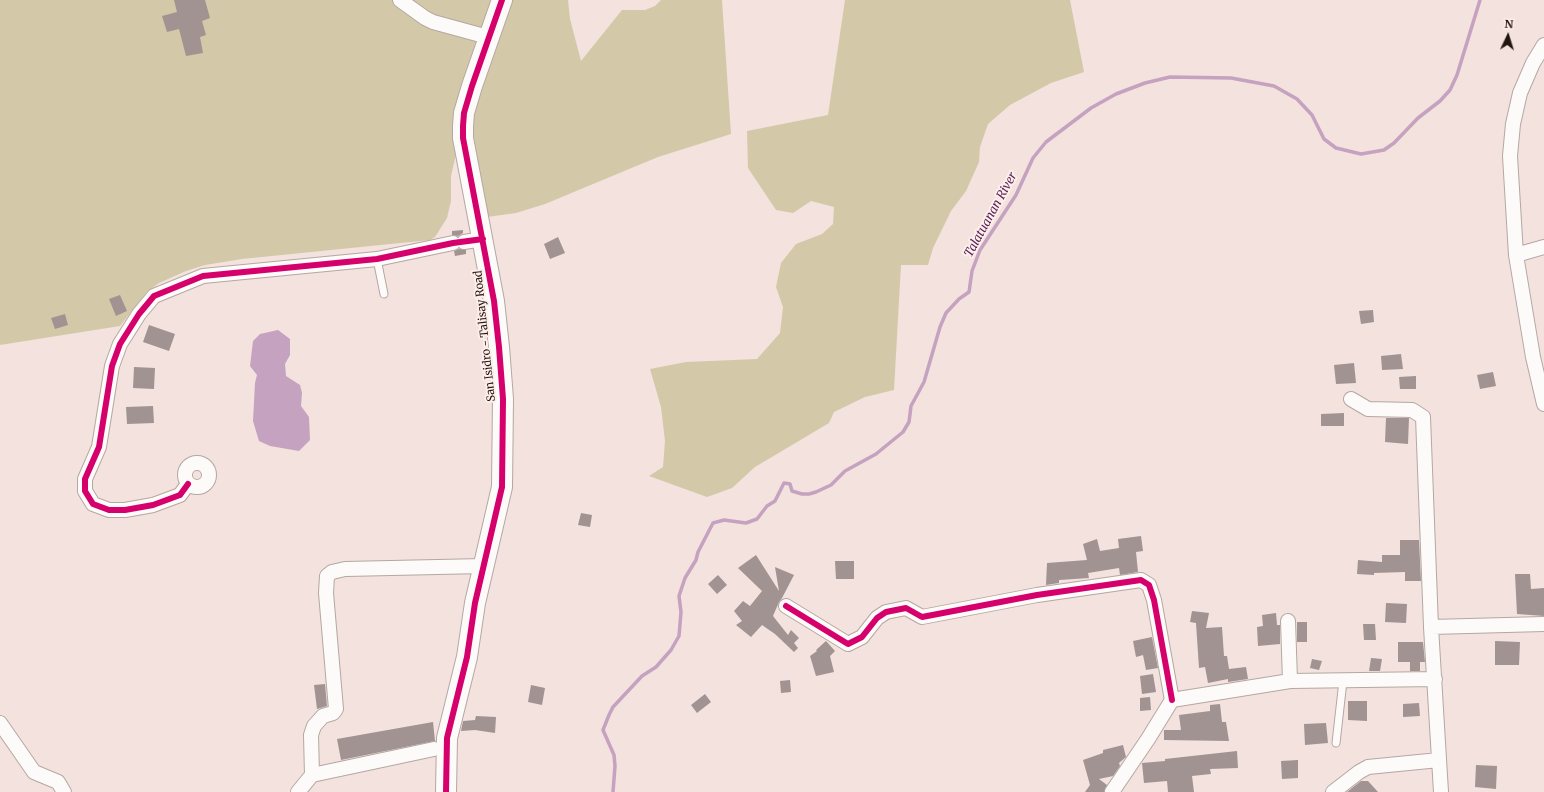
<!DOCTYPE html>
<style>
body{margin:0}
#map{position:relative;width:1544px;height:792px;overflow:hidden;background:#f3e2dd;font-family:Merriweather,serif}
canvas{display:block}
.north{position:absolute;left:1488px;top:16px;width:40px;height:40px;-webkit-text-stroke:3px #feeeea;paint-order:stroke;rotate:4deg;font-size:11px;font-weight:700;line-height:16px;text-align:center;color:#211411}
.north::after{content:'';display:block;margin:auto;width:14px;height:18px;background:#211411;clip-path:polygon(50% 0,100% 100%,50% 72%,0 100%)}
</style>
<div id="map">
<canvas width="1544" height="792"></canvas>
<div class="north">N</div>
</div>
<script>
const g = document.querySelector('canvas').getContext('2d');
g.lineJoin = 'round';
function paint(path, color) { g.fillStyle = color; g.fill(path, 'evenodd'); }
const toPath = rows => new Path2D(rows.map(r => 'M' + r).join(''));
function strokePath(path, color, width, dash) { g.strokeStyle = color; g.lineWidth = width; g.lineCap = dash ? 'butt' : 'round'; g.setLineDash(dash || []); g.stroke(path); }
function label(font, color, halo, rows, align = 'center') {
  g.font = font + ' Merriweather,serif'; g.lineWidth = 4; g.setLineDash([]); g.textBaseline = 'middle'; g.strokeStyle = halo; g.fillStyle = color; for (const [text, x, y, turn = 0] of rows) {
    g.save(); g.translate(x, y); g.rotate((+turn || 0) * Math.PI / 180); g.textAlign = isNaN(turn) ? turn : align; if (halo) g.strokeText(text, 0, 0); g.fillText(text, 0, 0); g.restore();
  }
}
paint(toPath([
 [0,0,496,0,467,69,455,115,453,138,456,154,451,176,451,201,447,218,435,237,430,240,242,259,205,265,186,271,159,283,147,292,120,326,0,345],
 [508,0,568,0,570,19,581,61,622,10,645,10,655,6,661,0,722,0,731,134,658,157,545,204,516,213,487,217,467,133],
 [845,0,1070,0,1084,72,1051,83,1010,105,988,124,980,147,979,162,966,191,951,211,933,248,928,265,901,265,894,390,865,397,834,412,829,423,755,467,732,488,707,497,649,476,663,467,665,441,661,407,650,369,686,362,757,359,780,333,783,307,776,287,781,263,796,244,822,234,833,224,834,207,811,201,793,213,776,210,748,168,747,131,828,115]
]), '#d3c9a9');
paint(toPath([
 [278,330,290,339,290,355,285,364,286,376,300,385,302,393,301,406,309,417,310,440,299,451,270,446,259,441,253,421,255,383,257,375,250,366,253,341,260,334]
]), '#c5a2bf');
strokePath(toPath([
 [613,792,615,766,614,755,603,730,609,715,613,707,642,676,656,667,671,650,679,636,681,612,679,596,685,578,696,560,698,552,713,523,724,520,746,523,757,519,767,506,775,501,784,483,790,484,792,491,802,494,809,494,816,492,831,485,845,471,876,454,903,432,909,422,911,406,924,382,940,327,946,313,959,299,969,292,972,271,980,250,1016,195,1033,158,1046,142,1091,108,1116,94,1145,83,1170,77,1231,78,1274,86,1297,99,1312,115,1324,139,1336,148,1361,154,1384,150,1394,143,1418,118,1440,101,1450,90,1457,75,1480,0]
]), '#c5a2bf', 3.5);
paint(toPath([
 [174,0,205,0,210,18,202,21,206,35,200,37,203,53,186,56,179,29,167,32,162,16,177,12],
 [463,230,463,233,458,236,452,235,452,231],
 [558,237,565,253,550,259,544,244],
 [459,249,466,250,466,254,455,256,454,251],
 [120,295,127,311,116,316,109,299],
 [1373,310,1374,322,1361,324,1359,311],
 [65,314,68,325,55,329,51,318],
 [149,325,175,334,169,351,143,342],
 [1401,354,1403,369,1382,370,1381,356],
 [1354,363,1356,383,1336,384,1334,365],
 [134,367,155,368,154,389,133,388],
 [1493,372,1496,386,1480,389,1477,375],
 [1416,376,1416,389,1400,389,1399,377],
 [153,406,154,423,127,424,126,407],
 [1344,413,1344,426,1321,426,1321,414],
 [1386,418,1409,418,1408,444,1385,442],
 [581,513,592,515,590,527,578,525],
 [1141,536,1143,551,1136,552,1138,572,1120,575,1119,568,1088,573,1089,578,1059,580,1059,583,1046,585,1047,563,1087,560,1083,544,1097,539,1100,551,1119,548,1118,539],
 [1400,540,1419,540,1421,581,1405,581,1405,572,1374,573,1374,575,1357,574,1358,560,1382,562,1382,555,1400,555],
 [756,555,779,591,775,567,794,575,782,598,779,602,773,616,788,635,791,630,799,638,794,643,798,648,794,652,775,634,762,625,751,637,736,625,742,621,734,611,743,601,750,606,762,591,738,568],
 [835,561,854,561,854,579,836,579],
 [1515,574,1530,574,1531,589,1544,588,1544,616,1517,614],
 [718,575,727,585,717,594,708,584],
 [1386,603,1407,604,1406,623,1385,622],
 [1192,611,1209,613,1206,628,1222,627,1224,656,1227,656,1229,669,1246,667,1248,679,1228,682,1228,679,1208,683,1205,667,1199,668,1196,623,1190,622],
 [1276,613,1277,625,1280,625,1280,644,1258,646,1257,627,1263,626,1262,615],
 [1297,622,1307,622,1307,642,1297,642],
 [1363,624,1375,624,1376,640,1364,640],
 [1152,637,1158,668,1146,670,1143,655,1136,657,1133,641],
 [826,641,835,651,830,656,834,672,816,676,810,656,817,651,816,650],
 [1495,641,1520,642,1519,665,1495,665],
 [1398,642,1423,642,1425,662,1420,662,1420,671,1410,671,1410,662,1398,662],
 [1371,658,1382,659,1380,671,1369,671],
 [1312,659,1322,661,1319,670,1310,668],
 [1153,674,1156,692,1142,694,1140,676],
 [790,680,791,692,781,693,780,681],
 [325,684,327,706,317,709,314,685],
 [531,685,545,688,542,705,528,702],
 [705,694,711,702,697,713,691,705],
 [1150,697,1151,710,1140,711,1140,698],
 [1348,701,1367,701,1367,721,1348,720],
 [1419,703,1420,716,1403,717,1403,704],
 [1220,704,1222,722,1226,722,1229,741,1164,740,1164,730,1181,730,1179,715,1210,711,1210,705],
 [476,716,496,717,495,733,475,730,461,731,463,721,475,720],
 [433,722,435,741,341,760,337,739],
 [1326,723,1328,743,1305,745,1304,724],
 [1123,745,1126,757,1119,763,1120,766,1113,776,1099,779,1107,785,1104,792,1085,792,1090,785,1083,760,1103,753,1103,750],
 [1237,751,1238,768,1210,769,1211,774,1192,776,1194,792,1168,792,1167,781,1144,783,1142,763,1165,761,1165,759],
 [1298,760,1298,778,1282,779,1281,761],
 [1476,765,1497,766,1496,789,1475,787],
 [1361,781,1368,781,1378,792,1347,792]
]), '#a09392');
const lane = toPath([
 [377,259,384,294],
 [1336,743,1343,681]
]);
const street = toPath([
 [400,0,425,18,433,22,488,37],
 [1544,45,1533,63,1520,93,1513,124,1510,156,1516,255,1533,357,1544,404],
 [464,242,483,239],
 [1516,255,1544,247],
 [1351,399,1368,409,1412,410,1423,417,1431,627,1441,792],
 '185 475a12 12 0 1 1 24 0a12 12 0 1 1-24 0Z',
 [188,484,180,495,153,505,125,510,109,510,93,504,85,491,85,479,99,447,112,366,120,344,139,314,154,296,203,276,377,259,453,243],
 [786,606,848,644,862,637,877,618,886,612,906,608,922,617,1037,595,1141,580,1149,585,1154,600,1172,700],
 [1288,621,1290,681],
 [1431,627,1544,624],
 [0,723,34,772,58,782,64,792],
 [434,749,312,775,311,735,314,726,323,716,333,713,336,709,326,593,327,576,332,572,345,569,484,566],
 [298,792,312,775],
 [1112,792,1148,739,1172,700,1290,681,1435,679],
 [1333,792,1359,772,1368,767,1439,760]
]);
const secondary = toPath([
 [446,792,447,738,467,657,475,603,502,487,503,399,499,347,494,301,463,138,463,126,464,113,472,86,502,0]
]);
strokePath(lane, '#b5a7a3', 9);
strokePath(street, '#b5a7a3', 16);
strokePath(secondary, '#b5a7a3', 22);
strokePath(lane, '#fdfbfa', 7);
strokePath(street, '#fdfbfa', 14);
strokePath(secondary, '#fdfbfa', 20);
strokePath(toPath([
 [188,484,180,495,153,505,125,510,109,510,93,504,85,491,85,479,99,447,112,366,120,344,139,314,154,296,203,276,377,259,453,243,483,239],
 [786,606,848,644,862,637,877,618,886,612,906,608,922,617,1037,595,1141,580,1149,585,1154,600,1172,700],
 [446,792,447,738,467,657,475,603,502,487,503,399,499,347,494,301,463,138,463,126,464,113,472,86,502,0]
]), '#d6006c', 6);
label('11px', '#211411', '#feeeea', [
 ["San Isidro - Talisay Road",485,336,-96]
]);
label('italic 12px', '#531d55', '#feeeea', [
 ["Talatuanan River",991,215,-61]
]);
</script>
